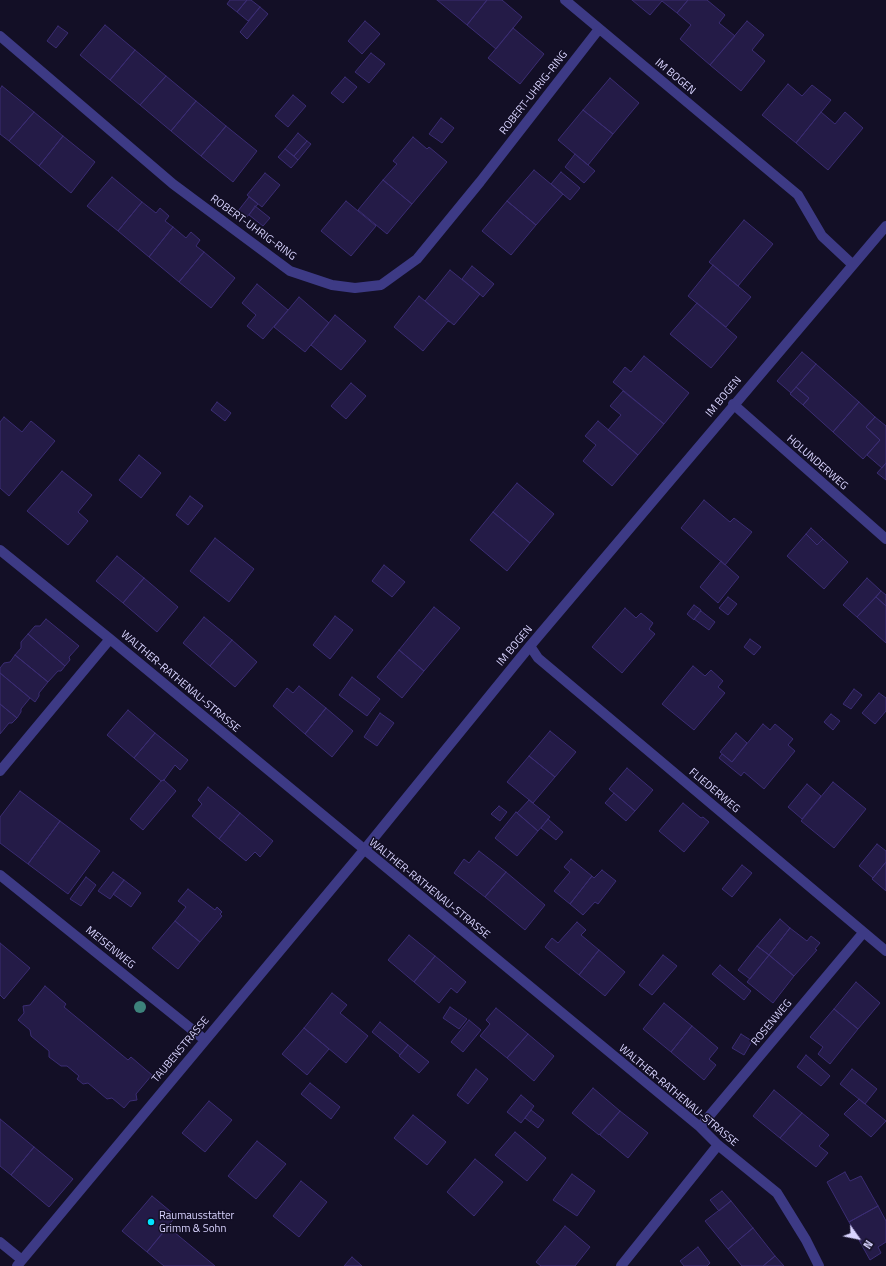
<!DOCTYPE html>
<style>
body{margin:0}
#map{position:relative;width:886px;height:1266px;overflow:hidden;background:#130f26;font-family:"Titillium Web",sans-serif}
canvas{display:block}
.north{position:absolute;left:838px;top:1218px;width:40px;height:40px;-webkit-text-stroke:3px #130f26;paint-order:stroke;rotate:123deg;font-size:11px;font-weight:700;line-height:16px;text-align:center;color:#d9d4ff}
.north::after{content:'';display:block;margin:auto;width:14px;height:18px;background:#d9d4ff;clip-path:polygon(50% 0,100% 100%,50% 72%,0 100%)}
</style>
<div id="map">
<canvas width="886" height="1266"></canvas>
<div class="north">N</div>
</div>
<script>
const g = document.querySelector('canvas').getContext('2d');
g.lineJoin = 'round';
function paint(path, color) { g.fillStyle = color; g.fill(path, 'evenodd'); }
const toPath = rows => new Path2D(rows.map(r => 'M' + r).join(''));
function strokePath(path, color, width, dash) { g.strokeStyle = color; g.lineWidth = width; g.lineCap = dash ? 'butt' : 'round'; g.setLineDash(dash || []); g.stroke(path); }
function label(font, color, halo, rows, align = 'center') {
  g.font = font + ' "Titillium Web",sans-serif'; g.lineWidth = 3; g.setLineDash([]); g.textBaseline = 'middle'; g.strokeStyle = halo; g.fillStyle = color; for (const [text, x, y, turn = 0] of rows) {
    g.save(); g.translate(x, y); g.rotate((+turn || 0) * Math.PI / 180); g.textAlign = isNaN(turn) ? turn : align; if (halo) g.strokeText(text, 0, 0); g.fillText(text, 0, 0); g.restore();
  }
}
const building = toPath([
 [230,0,247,0,237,12,227,4,230,0],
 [247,0,251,0,260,7,248,21,237,12,247,0],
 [437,0,487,0,467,25,437,0],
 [487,0,502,0,522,17,496,49,467,25,487,0],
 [632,0,688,0,677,13,662,1,650,15,632,0],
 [688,0,707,0,725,15,719,23,735,36,710,65,680,39,691,25,677,13,688,0],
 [260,7,268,14,247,39,240,32,260,7],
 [365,21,380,34,362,54,348,41,365,21],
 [747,21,764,35,752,50,765,61,741,91,710,65,747,21],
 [105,25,135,50,110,80,80,55,105,25],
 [58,26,68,33,56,48,47,41,58,26],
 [513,28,544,54,520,84,488,58,513,28],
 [135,50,166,76,140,105,110,80,135,50],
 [371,53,385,64,369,83,355,72,371,53],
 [166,76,196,101,171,131,140,105,166,76],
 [345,77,357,87,343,103,331,93,345,77],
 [610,78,639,103,613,134,583,110,610,78],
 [788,84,802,96,812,85,831,100,796,143,762,115,788,84],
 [2,86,34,112,9,141,0,134,0,89,2,86],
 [293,95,306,106,288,127,275,116,293,95],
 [196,101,226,126,201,156,171,131,196,101],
 [583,110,613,134,588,165,558,140,583,110],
 [34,112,63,136,39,166,9,141,34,112],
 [821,112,835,124,845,112,863,128,828,170,796,143,821,112],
 [441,118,454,128,442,143,429,134,441,118],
 [226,126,257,151,233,182,201,156,226,126],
 [298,133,307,141,294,156,285,149,298,133],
 [63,136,95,162,71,193,39,166,63,136],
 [413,137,427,149,429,147,447,162,412,204,383,180,397,164,393,161,413,137],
 [307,141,311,144,298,160,294,156,307,141],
 [285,149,298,160,291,168,278,157,285,149],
 [575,154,595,171,584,183,565,167,575,154],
 [534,170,563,194,536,225,507,201,534,170],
 [561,172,580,188,570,200,551,184,561,172],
 [265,173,280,185,262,207,247,195,265,173],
 [112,177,142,202,118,231,87,206,112,177],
 [383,180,412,204,387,234,358,210,383,180],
 [249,197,258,204,246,218,238,211,249,197],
 [346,201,376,226,351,256,321,231,346,201],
 [507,201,536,225,511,255,482,231,507,201],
 [142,202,156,213,160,208,169,216,165,221,173,227,149,257,118,231,142,202],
 [255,206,270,218,263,226,249,215,255,206],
 [744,220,773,244,738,286,709,262,744,220],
 [173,227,186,238,191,232,200,240,196,246,204,252,179,282,149,257,173,227],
 [204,252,235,278,211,308,179,282,204,252],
 [713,265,751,297,726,327,688,296,713,265],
 [472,266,494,284,483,297,462,279,472,266],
 [450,270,480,294,454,325,425,301,450,270],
 [257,284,288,310,263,339,247,326,256,315,242,303,257,284],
 [419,296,450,322,448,321,423,351,394,327,419,296],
 [299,297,329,323,305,352,274,327,299,297],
 [697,303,737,337,711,368,670,334,697,303],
 [335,315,366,341,341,370,311,345,335,315],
 [802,352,816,364,791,393,777,381,802,352],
 [644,356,689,393,664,424,613,382,625,367,631,372,644,356],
 [816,364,859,402,833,432,803,405,809,398,796,387,816,364],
 [351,383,366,396,346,419,331,406,351,383],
 [796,387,809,398,803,405,790,394,796,387],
 [623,391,664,424,638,455,608,430,621,415,610,406,623,391],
 [217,402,231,413,225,421,211,410,217,402],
 [859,402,875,417,866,427,880,440,863,459,833,432,859,402],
 [4,417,22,432,31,421,55,441,9,496,0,488,0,422,4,417],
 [875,417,886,426,886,463,882,468,867,455,880,440,866,427,875,417],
 [598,421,638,455,612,486,583,461,596,445,585,436,598,421],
 [139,455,161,473,141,498,119,480,139,455],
 [886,463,886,480,877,473,886,463],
 [62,471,92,495,78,512,88,521,68,545,27,511,62,471],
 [517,483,554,514,530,543,493,512,517,483],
 [190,496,203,506,188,525,176,515,190,496],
 [704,500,730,522,734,518,752,532,725,565,681,528,704,500],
 [493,512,530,543,507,571,470,540,493,512],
 [811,528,823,539,817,545,806,534,811,528],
 [806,534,817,545,823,539,848,562,824,589,787,556,806,534],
 [215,538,254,569,229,602,190,571,215,538],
 [117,556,144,578,123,603,96,581,117,556],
 [721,561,739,577,718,603,700,587,721,561],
 [384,565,405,582,392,597,372,581,384,565],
 [144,578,178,607,157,632,123,603,144,578],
 [867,578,881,591,857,617,843,605,867,578],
 [881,591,886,595,886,606,876,597,881,591],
 [728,597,737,604,728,615,719,608,728,597],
 [876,597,886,606,886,643,857,617,876,597],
 [694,605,701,610,694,620,687,614,694,605],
 [434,607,460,628,424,671,399,650,434,607],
 [625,608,636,618,641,613,653,623,649,629,655,634,622,673,592,647,625,608],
 [701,611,715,622,709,630,694,619,701,611],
 [335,616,353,630,330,659,313,645,335,616],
 [204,617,232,640,210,666,183,643,204,617],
 [46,619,79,646,69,657,70,660,65,666,28,634,35,626,40,626,46,619],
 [28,634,65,666,61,671,58,671,48,682,15,655,21,648,21,642,28,634],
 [750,639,761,647,754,655,744,647,750,639],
 [232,640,257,662,235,687,210,666,232,640],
 [399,650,424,671,402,698,377,677,399,650],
 [15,655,48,682,39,693,39,696,35,702,0,673,0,668,4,663,10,662,15,655],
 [693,666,705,676,711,670,723,681,718,687,725,693,694,730,662,704,693,666],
 [0,673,30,698,21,709,21,712,17,718,0,704,0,673],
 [352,677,380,699,367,716,339,695,352,677],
 [299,686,326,708,305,734,273,706,287,688,293,693,299,686],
 [854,689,862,695,851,709,843,704,854,689],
 [879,693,886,698,886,711,875,724,862,713,879,693],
 [0,704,17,718,12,723,9,723,0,734,0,704],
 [326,708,353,731,332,757,305,734,326,708],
 [128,710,155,733,134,758,107,735,128,710],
 [380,713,394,723,377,746,364,737,380,713],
 [831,714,840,721,833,730,824,722,831,714],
 [763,724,770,730,775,724,793,739,788,745,795,751,764,789,744,772,741,776,719,758,722,754,732,762,763,724],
 [550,731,576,752,555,777,529,756,550,731],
 [155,733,188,760,180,770,175,765,164,780,161,781,134,758,155,733],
 [736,733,747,743,732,762,720,752,736,733],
 [529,756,555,777,533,803,507,782,529,756],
 [627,768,653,790,635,811,609,789,627,768],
 [164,780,176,791,143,830,130,819,161,781,164,780],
 [833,782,866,809,834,848,801,821,833,782],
 [807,784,821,796,802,819,788,807,807,784],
 [208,787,240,813,219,839,192,816,202,804,198,800,208,787],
 [20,791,60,821,28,864,0,843,0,817,20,791],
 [614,793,635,811,626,821,605,803,614,793],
 [529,800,550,817,538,831,517,813,529,800],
 [683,803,701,818,703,817,709,822,684,852,659,831,683,803],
 [499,806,507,812,500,821,491,814,499,806],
 [516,812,538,831,517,856,495,838,516,812],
 [240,813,273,841,260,857,255,852,246,861,219,839,240,813],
 [548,819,563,832,556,840,541,828,548,819],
 [60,821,100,851,68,894,28,864,60,821],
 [877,844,886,851,886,862,873,878,859,866,877,844],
 [479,851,506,872,485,897,454,873,464,859,469,863,479,851],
 [571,859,592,876,570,904,554,891,570,872,564,867,571,859],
 [886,862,886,891,872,879,886,862],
 [742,865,752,873,732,897,722,889,742,865],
 [602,870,616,881,598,904,595,902,583,915,570,904,592,876,594,878,602,870],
 [113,872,124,880,110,899,98,891,113,872],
 [506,872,545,905,525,930,485,897,506,872],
 [86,877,96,885,81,906,70,899,86,877],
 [124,880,141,893,131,907,113,894,124,880],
 [188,889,215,910,217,907,222,912,220,914,222,916,200,942,175,921,186,907,178,901,188,889],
 [780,919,790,928,769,955,757,946,780,919],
 [175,921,200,942,178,969,152,948,175,921],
 [577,922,586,930,581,935,599,950,579,975,545,947,552,938,558,943,577,922],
 [790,928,807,941,811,936,820,943,815,949,817,950,794,976,769,955,790,928],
 [409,935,435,956,414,982,388,960,409,935],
 [0,943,30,968,4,999,0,995,0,943],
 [757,946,769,955,750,979,738,970,757,946],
 [599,950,625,972,605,996,579,975,599,950],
 [663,955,677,966,652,995,639,985,663,955],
 [769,955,794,976,773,1003,747,982,769,955],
 [435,956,466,982,457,993,451,988,439,1003,414,982,435,956],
 [720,965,751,991,744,1000,712,974,720,965],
 [856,982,880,1003,858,1029,834,1009,856,982],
 [45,986,66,1004,64,1007,128,1060,131,1057,152,1075,136,1094,137,1100,130,1101,124,1108,112,1098,107,1099,88,1083,83,1084,77,1079,79,1076,67,1066,61,1066,49,1057,49,1051,31,1036,30,1030,18,1020,24,1013,23,1006,30,1005,45,986],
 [332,993,347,1005,340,1013,368,1036,346,1063,304,1028,332,993],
 [664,1003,692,1026,671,1052,643,1029,664,1003],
 [450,1007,467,1019,459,1029,443,1018,450,1007],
 [496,1008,528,1034,507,1058,480,1036,490,1024,486,1020,496,1008],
 [834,1009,858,1029,830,1064,818,1054,823,1047,810,1037,834,1009],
 [469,1020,481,1030,463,1052,451,1042,469,1020],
 [380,1022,408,1045,400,1055,372,1032,380,1022],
 [692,1026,718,1048,709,1059,716,1065,704,1080,671,1052,692,1026],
 [304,1028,329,1049,307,1075,282,1054,304,1028],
 [528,1034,554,1056,534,1081,507,1058,528,1034],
 [741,1034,752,1041,744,1055,732,1048,741,1034],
 [408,1045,429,1062,419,1073,399,1056,408,1045],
 [806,1055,830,1076,821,1086,797,1067,806,1055],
 [476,1069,488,1079,468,1104,457,1095,476,1069],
 [852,1069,877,1089,865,1104,840,1084,852,1069],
 [310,1083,340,1107,331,1119,301,1094,310,1083],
 [593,1088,620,1111,599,1135,572,1113,593,1088],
 [774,1090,802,1113,780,1138,753,1116,774,1090],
 [521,1095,534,1106,521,1123,507,1112,521,1095],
 [859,1099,886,1121,871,1137,844,1114,859,1099],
 [209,1101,232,1120,205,1152,182,1133,209,1101],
 [531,1110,544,1120,538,1128,525,1118,531,1110],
 [620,1111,648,1133,628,1158,600,1135,620,1111],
 [802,1113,829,1135,819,1146,828,1153,816,1167,780,1138,802,1113],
 [413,1115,446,1142,427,1165,394,1138,413,1115],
 [0,1119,34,1147,11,1175,0,1166,0,1119],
 [515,1132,546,1158,527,1181,495,1155,515,1132],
 [257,1141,286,1164,256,1199,228,1176,257,1141],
 [34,1147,73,1179,49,1207,11,1175,34,1147],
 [475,1159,503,1182,474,1216,447,1192,475,1159],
 [845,1172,850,1181,861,1176,878,1206,849,1222,827,1182,845,1172],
 [572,1174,595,1191,577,1216,553,1200,572,1174],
 [301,1181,327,1202,299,1237,273,1216,301,1181],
 [722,1191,731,1201,719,1211,710,1200,722,1191],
 [152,1196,176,1216,147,1252,122,1231,152,1196],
 [731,1201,753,1228,728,1249,705,1221,731,1201],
 [878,1206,886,1221,886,1242,878,1247,881,1253,870,1260,849,1222,878,1206],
 [565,1226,590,1247,575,1266,541,1266,536,1262,565,1226],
 [168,1227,215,1266,164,1266,147,1252,168,1227],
 [753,1228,775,1256,763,1266,742,1266,728,1249,753,1228],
 [698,1247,710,1263,707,1266,684,1266,680,1261,698,1247],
 [775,1256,784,1266,763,1266,775,1256],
 [352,1257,362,1266,344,1266,352,1257]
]);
paint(building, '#241b47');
strokePath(building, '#3b2d73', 1);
strokePath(toPath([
 [565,0,798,195,822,236,853,265],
 [0,36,173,184,290,271,332,285,355,288,381,285,417,259,480,182,599,29],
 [733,404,886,539],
 [0,550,110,639,700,1127,718,1145,777,1193,806,1240,819,1266],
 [530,646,538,658,886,951],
 [0,771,110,639],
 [0,875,205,1040],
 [700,1127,863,933],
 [0,1242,22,1260],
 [17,1266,364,850,530,646,886,226],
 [621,1266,718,1145]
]), '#3d3a85', 10);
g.fillStyle = '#3d827b';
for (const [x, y] of [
 [140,1007]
]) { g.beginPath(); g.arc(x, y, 6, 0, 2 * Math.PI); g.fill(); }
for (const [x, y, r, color] of [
 [151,1222,4,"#00e5ff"]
]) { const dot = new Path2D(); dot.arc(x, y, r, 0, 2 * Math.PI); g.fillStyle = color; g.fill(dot); strokePath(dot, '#130f26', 1.5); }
label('11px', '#d9d4ff', '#130f26', [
 ["IM BOGEN",675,77,40],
 ["ROBERT-UHRIG-RING",534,93,-52],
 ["ROBERT-UHRIG-RING",253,228,36],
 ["IM BOGEN",724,397,-50],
 ["HOLUNDERWEG",817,463,41],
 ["IM BOGEN",515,646,-50],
 ["WALTHER-RATHENAU-STRASSE",180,682,40],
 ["FLIEDERWEG",714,791,40],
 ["WALTHER-RATHENAU-STRASSE",429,889,39],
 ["MEISENWEG",110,948,39],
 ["ROSENWEG",772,1023,-50],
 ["TAUBENSTRASSE",181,1050,-50],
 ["WALTHER-RATHENAU-STRASSE",678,1096,40]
]);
label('11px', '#d9d4ff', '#130f26', [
 ["Raumausstatter",159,1216],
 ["Grimm & Sohn",159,1229]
], 'left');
</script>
